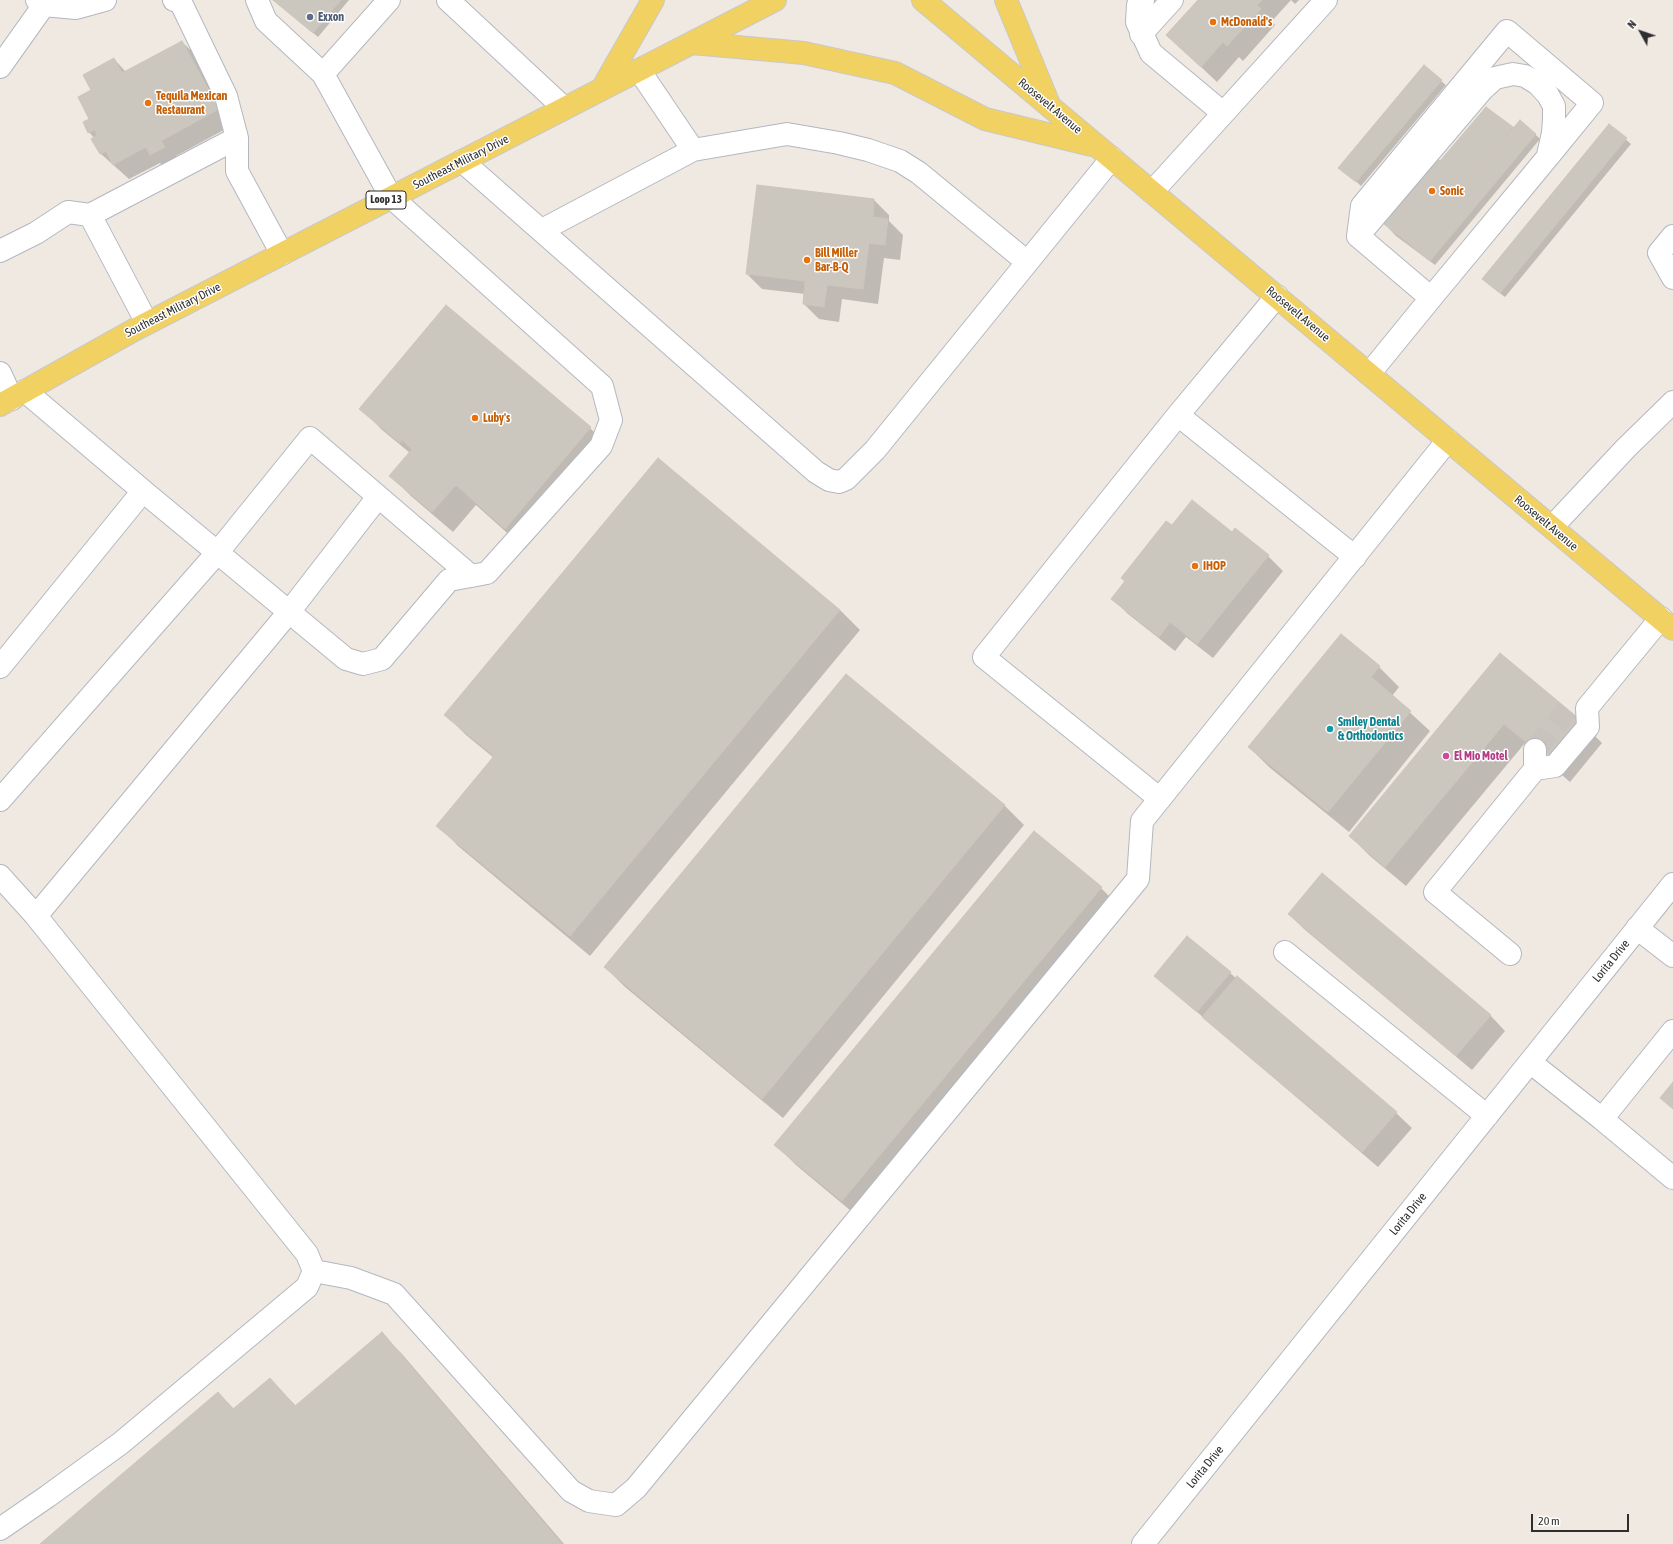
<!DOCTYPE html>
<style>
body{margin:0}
#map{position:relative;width:1673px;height:1544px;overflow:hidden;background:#efe9e1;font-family:"Asap Condensed",sans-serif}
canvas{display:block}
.north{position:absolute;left:1621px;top:12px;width:40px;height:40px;-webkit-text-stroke:3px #fff;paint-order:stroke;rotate:310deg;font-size:11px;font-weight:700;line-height:16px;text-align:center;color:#2e2e2e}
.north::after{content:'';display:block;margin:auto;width:14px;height:18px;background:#2e2e2e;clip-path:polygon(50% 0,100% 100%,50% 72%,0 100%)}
.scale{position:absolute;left:1531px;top:1514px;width:98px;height:18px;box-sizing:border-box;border:2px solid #2e2e2e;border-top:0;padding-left:5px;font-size:12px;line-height:14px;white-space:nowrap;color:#2e2e2e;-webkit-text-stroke:3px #fff;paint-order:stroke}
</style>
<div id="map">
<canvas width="1673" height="1544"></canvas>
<div class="north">N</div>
<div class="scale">20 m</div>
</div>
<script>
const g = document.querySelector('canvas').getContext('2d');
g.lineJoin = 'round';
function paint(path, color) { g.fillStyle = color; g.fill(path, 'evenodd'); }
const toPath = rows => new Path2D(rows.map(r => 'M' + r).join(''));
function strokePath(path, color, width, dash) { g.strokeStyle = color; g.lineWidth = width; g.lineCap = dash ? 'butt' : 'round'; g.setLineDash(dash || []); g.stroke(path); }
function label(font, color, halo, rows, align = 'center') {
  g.font = font + ' "Asap Condensed",sans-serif'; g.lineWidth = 3; g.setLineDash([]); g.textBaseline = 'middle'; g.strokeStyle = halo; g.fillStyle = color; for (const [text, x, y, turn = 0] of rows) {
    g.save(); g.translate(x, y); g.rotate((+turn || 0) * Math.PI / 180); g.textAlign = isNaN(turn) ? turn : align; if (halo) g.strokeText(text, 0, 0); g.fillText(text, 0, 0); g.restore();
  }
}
paint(toPath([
 [274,0,349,0,318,37],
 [1199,0,1291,0,1272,21,1275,25,1243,61,1239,57,1217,82,1167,35],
 [1291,0,1299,0,1295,4],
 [182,42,198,57,233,125,176,156,179,162,166,169,160,163,129,179,101,154,93,139,94,138,89,132,93,90,114,59,126,72],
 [1441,81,1446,85,1361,186,1345,172],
 [1486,108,1514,129,1535,134,1540,139,1435,265,1396,236,1381,220,1440,163],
 [1609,125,1631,144,1505,297,1488,284],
 [874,200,889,215,889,221,903,235,900,260,884,258,878,304,842,299,839,322,819,319,804,304,805,294,762,289,747,274],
 [361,408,590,428,610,448,525,549,476,505,453,532,411,496,391,476,410,453,381,429],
 [658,460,840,610,860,630,590,956,458,846,438,825,494,758,466,735,446,715],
 [1172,527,1232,533,1268,556,1283,571,1213,658,1186,637,1175,651,1128,614,1113,599],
 [1341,635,1379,667,1399,687,1392,696,1430,731,1349,832,1269,767,1249,747],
 [1500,655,1582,723,1602,743,1570,782,1525,743,1406,886,1370,856,1350,836],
 [1004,805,1024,825,783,1118,625,987,605,967],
 [1101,888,1121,908,863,1221,796,1165,776,1145],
 [1289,914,1490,1015,1505,1031,1472,1070,1304,929],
 [1230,973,1396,1113,1412,1128,1378,1167,1155,976],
 [382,1334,402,1354,564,1544,42,1544,218,1393,234,1409,270,1379,296,1406]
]), '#0003');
const building = toPath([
 [273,0,341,0,313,33,273,0],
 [1198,0,1262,0,1257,5,1261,9,1227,46,1223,42,1201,67,1166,35,1198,0],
 [182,41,219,109,161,141,165,147,150,155,146,147,113,165,106,151,100,154,91,139,97,135,95,130,88,133,83,122,89,119,78,97,91,90,83,75,114,58,122,73,182,41],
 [1424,65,1442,80,1356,182,1338,168,1424,65],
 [1486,107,1513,127,1413,247,1379,220,1433,155,1440,161,1486,107],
 [1520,120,1536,134,1430,261,1413,247,1520,120],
 [1609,124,1627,138,1500,293,1482,279,1609,124],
 [757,185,874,199,873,217,888,219,885,245,869,243,863,289,827,285,824,307,803,304,805,281,746,274,757,185],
 [446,305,591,427,505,529,456,485,432,512,389,476,412,449,402,440,400,443,359,409,446,305],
 [658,458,840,610,570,936,436,826,494,756,444,715,658,458],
 [1192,500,1232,532,1235,528,1269,555,1197,644,1170,622,1159,637,1111,599,1125,581,1121,578,1166,521,1172,525,1192,500],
 [1341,634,1380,666,1371,677,1411,711,1328,812,1248,747,1341,634],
 [1500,653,1583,722,1550,762,1504,724,1385,867,1349,836,1500,653],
 [846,674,1005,805,762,1099,604,967,846,674],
 [1034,831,1102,887,842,1201,774,1145,1034,831],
 [1322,873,1491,1015,1456,1056,1288,914,1322,873],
 [1187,936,1231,972,1197,1012,1154,976,1187,936],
 [1237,976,1397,1112,1362,1152,1202,1017,1237,976],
 [1673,1082,1673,1109,1660,1098,1673,1082],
 [382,1332,562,1544,40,1544,218,1392,233,1409,270,1378,295,1406,382,1332]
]);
paint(building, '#cbc7bf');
strokePath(building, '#cbc5ba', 1);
strokePath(toPath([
 [1535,750,1568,710]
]), '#c8c4bd', 22, [22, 11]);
const minor = toPath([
 [37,0,44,5,76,8,105,0],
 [174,0,181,3,226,96,237,138,237,171,282,254],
 [448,0,564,108],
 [1143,0,1138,5,1137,22,1151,53,1223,113],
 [1141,34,1172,0],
 [0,67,44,5],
 [639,70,693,150,787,134,839,143,868,150,900,161,919,173,1027,262],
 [323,74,389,0],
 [462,161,816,472,829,480,839,482,846,479,875,450,1112,158],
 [1152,192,1326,0],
 [90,215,147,323],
 [542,230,693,150],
 [1358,236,1482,90,1495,78,1513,74,1525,76,1538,84,1548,95,1554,106,1554,119,1553,133,1548,155],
 [1673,236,1659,253,1673,278],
 [0,251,36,233,68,212,90,215,237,138],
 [0,373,12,399],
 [1369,374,1431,298,1547,158,1592,103,1507,31,1362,206,1358,236,1431,298],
 [25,391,143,491],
 [1178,415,1355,557],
 [1552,527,1626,448,1673,402],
 [0,667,143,491,346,659,363,664,382,659,449,580,487,573,601,446,611,420,602,386,391,197,323,74,266,21,257,0],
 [1535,769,1535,750],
 [1160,799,984,657,1178,415,1277,296],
 [0,800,217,553,310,438,471,576],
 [0,876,36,916,307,1254,314,1271,307,1287,121,1443,48,1496,0,1529],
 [36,916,289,612,378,497],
 [1637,928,1673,956],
 [1285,952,1487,1116],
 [1510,954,1435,892,1535,769,1555,766,1588,727,1587,708,1661,618],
 [1530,1062,1602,1119,1673,1031],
 [1602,1119,1673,1178],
 [314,1271,351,1278,394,1294,571,1491,589,1501,616,1505,636,1488,1138,879,1142,821,1448,440],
 [1143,1544,1673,884]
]);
const major = toPath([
 [923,0,1673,629],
 [1006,0,1048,102],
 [692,43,804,53,895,73,985,119,1092,145],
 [602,89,653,0],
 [0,405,134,330,775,0]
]);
strokePath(minor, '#b4b7c1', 24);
strokePath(major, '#c9c9c9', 24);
strokePath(minor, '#fff', 22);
strokePath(major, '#f2d163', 22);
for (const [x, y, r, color] of [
 [310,17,4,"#5c6f8a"],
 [1213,22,4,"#e8710a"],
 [148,103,4,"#e8710a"],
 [1432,191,4,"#e8710a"],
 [807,260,4,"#e8710a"],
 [475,418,4,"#e8710a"],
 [1195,566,4,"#e8710a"],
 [1330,729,4,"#0f9aa8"],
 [1446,756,4,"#d1479c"]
]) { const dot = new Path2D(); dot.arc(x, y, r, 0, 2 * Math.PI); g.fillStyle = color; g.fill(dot); strokePath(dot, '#fff', 1.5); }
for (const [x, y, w] of [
 [386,200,40]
]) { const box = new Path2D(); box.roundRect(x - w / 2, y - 9, w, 18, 3); g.fillStyle = '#fff'; g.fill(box); strokePath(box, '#2e2e2e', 1); }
label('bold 11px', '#2e2e2e', null, [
 ["Loop 13",386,200]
]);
label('bold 12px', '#4e5e75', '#fff', [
 ["Exxon",318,17]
], 'left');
label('bold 12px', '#c56008', '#fff', [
 ["McDonald's",1221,22],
 ["Tequila Mexican",156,96],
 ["Restaurant",156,110],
 ["Sonic",1440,191],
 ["Bill Miller",815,253],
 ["Bar-B-Q",815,267],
 ["Luby's",483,418],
 ["IHOP",1203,566]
], 'left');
label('12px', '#2e2e2e', '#fff', [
 ["Roosevelt Avenue",1050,106,40],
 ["Southeast Military Drive",461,162,-27],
 ["Southeast Military Drive",173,310,-27],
 ["Roosevelt Avenue",1298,314,40],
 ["Roosevelt Avenue",1546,523,40],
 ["Lorita Drive",1611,961,-51],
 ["Lorita Drive",1408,1214,-51],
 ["Lorita Drive",1205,1467,-51]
]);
label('bold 12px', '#0d838f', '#fff', [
 ["Smiley Dental",1338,722],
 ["& Orthodontics",1338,736]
], 'left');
label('bold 12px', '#b23c85', '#fff', [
 ["El Mio Motel",1454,756]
], 'left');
</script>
